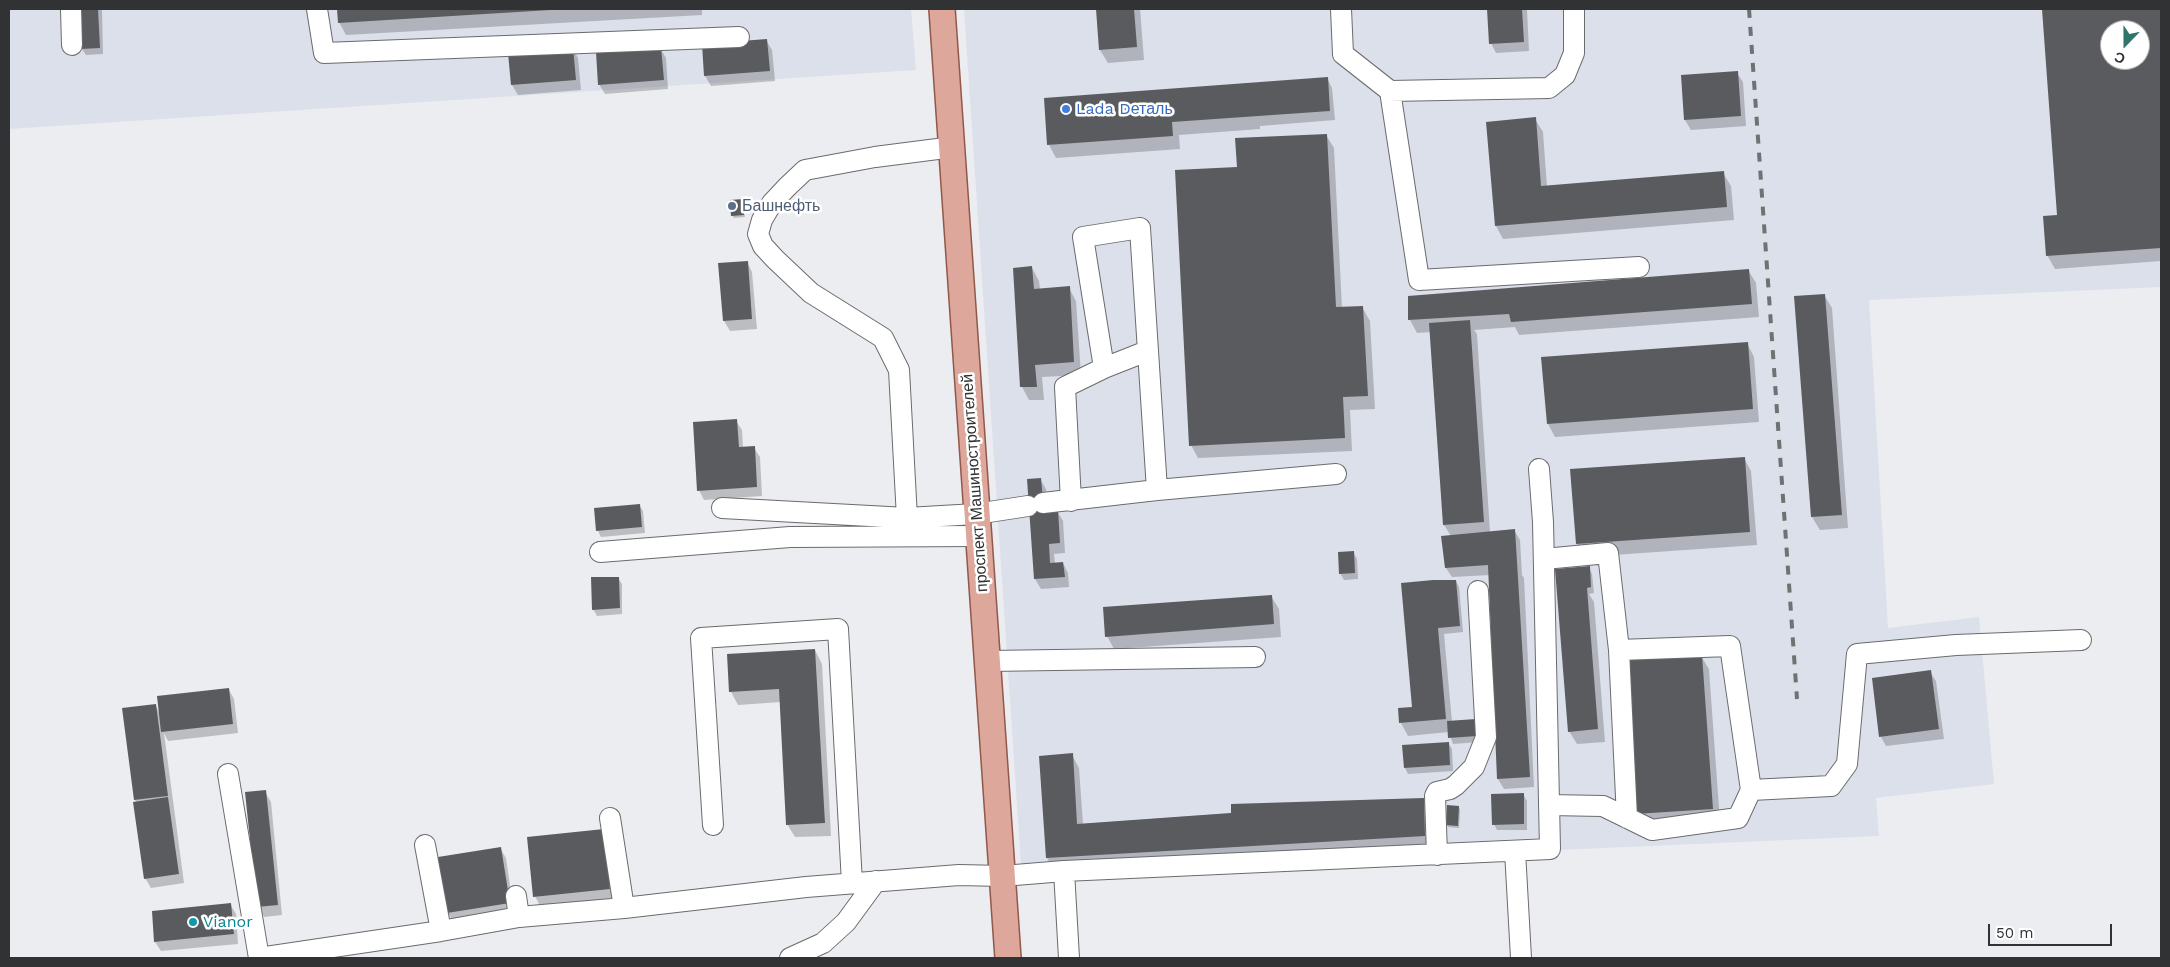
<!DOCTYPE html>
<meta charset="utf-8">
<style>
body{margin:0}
#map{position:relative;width:2170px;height:967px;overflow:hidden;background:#ecedf0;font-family:"Work Sans",sans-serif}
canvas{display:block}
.frame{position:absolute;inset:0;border:10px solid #313233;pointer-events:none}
.north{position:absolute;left:2100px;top:20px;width:50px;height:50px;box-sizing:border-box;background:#fff;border:1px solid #adadad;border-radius:50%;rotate:202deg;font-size:14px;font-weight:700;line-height:20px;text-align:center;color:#313233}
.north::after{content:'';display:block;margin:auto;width:18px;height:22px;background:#307569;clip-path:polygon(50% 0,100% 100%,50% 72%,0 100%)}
.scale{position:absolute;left:1988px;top:924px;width:124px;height:22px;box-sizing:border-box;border:2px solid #313233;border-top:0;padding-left:6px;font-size:15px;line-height:18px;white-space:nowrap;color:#313233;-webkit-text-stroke:4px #fff;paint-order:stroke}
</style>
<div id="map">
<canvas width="2170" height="967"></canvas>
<div class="frame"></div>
<div class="north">С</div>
<div class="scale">50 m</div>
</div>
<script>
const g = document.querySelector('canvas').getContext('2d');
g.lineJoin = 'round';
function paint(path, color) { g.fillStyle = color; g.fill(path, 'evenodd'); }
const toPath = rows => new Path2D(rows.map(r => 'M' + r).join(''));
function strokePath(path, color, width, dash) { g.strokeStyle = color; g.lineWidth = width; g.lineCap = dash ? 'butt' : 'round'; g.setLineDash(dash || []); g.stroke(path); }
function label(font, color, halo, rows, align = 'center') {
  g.font = font + ' "Work Sans",sans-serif'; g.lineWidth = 5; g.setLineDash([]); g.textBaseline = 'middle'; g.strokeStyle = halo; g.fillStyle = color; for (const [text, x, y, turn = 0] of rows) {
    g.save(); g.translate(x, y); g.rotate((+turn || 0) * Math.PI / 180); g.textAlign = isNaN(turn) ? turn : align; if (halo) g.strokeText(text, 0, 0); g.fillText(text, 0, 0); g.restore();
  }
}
paint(toPath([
 [9,9,911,9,916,70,9,129],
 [964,9,2161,9,2161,287,1869,300,1888,628,1979,617,1994,784,1876,798,1879,836,1558,850,1557,837,1021,865],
 [2110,30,2140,30,2140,60,2110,60]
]), '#dce0ea');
paint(toPath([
 [80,9,102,9,103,54,86,55,82,49],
 [338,9,702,9,702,15,346,35,339,22],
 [1097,9,1140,9,1144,60,1108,63,1100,50],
 [1489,9,1527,9,1529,51,1496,53,1491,43],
 [2044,9,2161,9,2161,261,2055,269,2047,255,2058,216],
 [2110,30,2140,30,2140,60,2110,60],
 [766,40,772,50,775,81,711,86,705,76,703,45],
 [660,48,666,58,668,89,605,94,599,84],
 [573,49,578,58,581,90,518,95,512,85,509,54],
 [1737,73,1743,82,1746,126,1691,130,1685,120,1682,76],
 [1327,78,1332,88,1335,120,1260,126,1260,129,1179,135,1180,149,1056,158,1049,145],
 [1535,119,1543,132,1547,187,1723,173,1731,186,1734,220,1503,239,1496,226],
 [1326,135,1334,148,1342,308,1362,307,1370,321,1375,409,1350,410,1352,451,1198,458,1191,445],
 [742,200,745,217,734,218,732,215],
 [747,262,752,272,757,329,730,331,724,321],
 [1032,268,1039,281,1040,289,1069,288,1076,301,1081,375,1042,377,1044,400,1029,400,1022,387],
 [1748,270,1756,283,1759,317,1519,335,1515,327,1474,330,1477,334,1490,532,1514,530,1520,540,1522,575,1524,578,1534,787,1504,789,1498,779,1490,575,1452,577,1446,568,1451,536,1444,525,1431,332,1417,333,1410,320,1409,297],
 [1824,295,1832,308,1848,528,1820,530,1812,517,1796,297],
 [1747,343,1754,357,1759,422,1555,437,1548,424],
 [736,421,742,430,743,448,754,448,760,457,762,496,704,500,699,490],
 [1744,458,1751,471,1757,545,1585,557,1577,544],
 [1040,479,1046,489,1048,512,1057,511,1063,521,1065,553,1054,554,1055,564,1063,563,1068,573,1069,587,1041,589,1035,579],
 [639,505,643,511,645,533,601,537,598,531],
 [1353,552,1357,559,1358,579,1344,580,1340,573],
 [1589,568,1592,574,1594,593,1589,594,1594,602,1605,742,1577,744,1569,731],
 [618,578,622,584,622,614,597,616,593,609],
 [1456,581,1459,587,1463,632,1444,634,1452,722,1475,720,1480,742,1453,744,1449,732,1408,736,1401,723,1414,708,1402,584],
 [1271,596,1279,609,1281,637,1114,649,1107,636],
 [815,650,822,664,831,836,795,837,787,824,781,702,738,705,731,692],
 [1701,656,1709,669,1720,822,1644,827,1636,814],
 [1930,672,1936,681,1944,739,1886,746,1881,737],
 [229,690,234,699,238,733,168,741,164,733,184,883,151,888,145,878,124,709,156,706,160,714],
 [1448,743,1452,749,1453,771,1408,774,1405,768],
 [1072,755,1079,768,1083,824,1424,799,1429,809,1430,845,1055,871,1047,858],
 [265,792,271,802,282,915,264,917,259,907],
 [1523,794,1527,801,1527,830,1497,830,1494,824],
 [1459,807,1460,810,1459,828,1448,827,1447,825],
 [603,830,617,901,542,910,535,896],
 [500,848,506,858,514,913,454,923,448,913,439,858],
 [230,904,236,914,238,944,161,951,155,942]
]), '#0003');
paint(toPath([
 [79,9,98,9,100,48,81,49],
 [337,9,550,9,550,10,338,23],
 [1096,9,1134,9,1137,47,1099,50],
 [1487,9,1522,9,1524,42,1489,44],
 [2042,9,2161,9,2161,248,2046,256,2043,216,2057,215],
 [2110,30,2140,30,2140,60,2110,60],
 [767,39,770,71,704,76,702,44],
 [573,47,576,80,511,85,508,53],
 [661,47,664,80,598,85,596,52],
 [1738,71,1741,116,1684,120,1681,75],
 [1328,77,1330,111,1172,122,1173,136,1047,145,1044,98],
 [1536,117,1541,186,1724,171,1727,207,1495,226,1486,122],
 [1327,134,1336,307,1363,306,1368,396,1343,397,1345,438,1189,446,1175,170,1237,167,1235,138],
 [743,199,744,215,731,216,730,200],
 [748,261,752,319,723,321,718,263],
 [1032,266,1034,289,1070,286,1074,362,1035,365,1037,387,1020,387,1013,268],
 [1749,269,1752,304,1511,322,1509,314,1408,320,1408,296],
 [1825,294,1842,515,1811,517,1794,296],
 [1470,320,1484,522,1443,525,1429,323],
 [1748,342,1753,409,1547,424,1541,357],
 [737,419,739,447,755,446,757,487,697,491,693,422],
 [1745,457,1750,532,1576,544,1570,469],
 [1041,478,1044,511,1058,510,1060,543,1049,544,1050,563,1063,562,1065,577,1034,579,1027,479],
 [640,504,642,527,596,531,594,508],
 [1515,529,1530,777,1497,779,1488,565,1445,568,1441,536],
 [1354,551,1355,573,1339,574,1338,552],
 [1590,566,1591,587,1587,588,1598,729,1568,732,1555,569],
 [591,577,619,577,620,608,592,610],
 [1433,580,1456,580,1460,626,1438,628,1446,719,1399,723,1398,708,1412,707,1401,583],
 [1272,595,1274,624,1105,637,1103,607],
 [815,649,825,823,786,825,779,689,729,692,727,654],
 [1702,655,1713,809,1635,814,1624,660],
 [1931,670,1939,729,1879,737,1872,678],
 [229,688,233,724,161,732,157,696],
 [156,704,168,796,134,800,122,708],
 [1476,719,1477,736,1448,738,1447,721],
 [1449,742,1450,765,1404,768,1402,745],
 [1073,753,1077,824,1231,813,1231,804,1424,798,1425,836,1046,858,1039,756],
 [266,790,278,905,257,907,245,792],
 [1524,793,1524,824,1492,825,1491,794],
 [168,797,179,874,144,879,133,802],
 [1447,805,1459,806,1458,826,1446,825],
 [604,829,610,889,533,897,527,837],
 [501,847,510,903,447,913,438,857],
 [231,903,234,934,154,942,152,911]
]), '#5a5b5e');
const minor = toPath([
 [71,9,72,45],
 [317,9,324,53,739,37],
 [1341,9,1343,54,1390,91,1549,88,1565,75,1574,53,1574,9],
 [1390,91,1419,280,1639,267],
 [1157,490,1336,474],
 [1071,501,1065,387,1104,368,1147,351],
 [1043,503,1157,490,1140,228,1083,237,1104,368],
 [722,508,907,518,976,514,1028,506],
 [907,518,899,370,883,338,811,293,775,259,763,246,758,234,762,220,772,203,787,187,805,170,875,157,953,147],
 [600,552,790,537,978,536],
 [1544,559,1608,553,1619,650],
 [989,661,1255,657],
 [228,774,259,958],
 [1549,805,1603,806,1652,830,1738,818,1751,790,1831,786,1847,764,1857,654,1956,645,2081,640],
 [610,818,624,908,806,887,959,875,1003,876,1064,871,1550,849,1543,522,1539,469],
 [1627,818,1619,650,1730,646,1751,790],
 [713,825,701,638,838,629,852,883],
 [425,845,441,931],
 [1515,851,1521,958],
 [1437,855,1435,796,1437,792,1450,789,1456,785,1474,767,1486,737,1478,591],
 [1064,871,1069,958],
 [516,896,519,917],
 [259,958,441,931,519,917,624,908],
 [790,958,823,943,846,922,876,881]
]);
const major = toPath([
 [942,9,1008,958]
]);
strokePath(minor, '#6a6b6d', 22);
strokePath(major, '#92584b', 28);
strokePath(minor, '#fff', 20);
strokePath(major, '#dda79b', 25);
strokePath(toPath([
 [1749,9,1797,699]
]), '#707173', 4, [9, 9]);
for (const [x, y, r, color] of [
 [1066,109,5,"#3f7fe0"],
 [732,206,5,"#5c6f8a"],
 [193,922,5,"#0f9aa8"]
]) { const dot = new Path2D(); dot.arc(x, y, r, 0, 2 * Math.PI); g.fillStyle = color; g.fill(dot); strokePath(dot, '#fff', 2); }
label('16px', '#366cbe', '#fff', [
 ["Lada Dеталь",1076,109]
], 'left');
label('16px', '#4e5e75', '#fff', [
 ["Башнефть",742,206]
], 'left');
label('16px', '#313233', '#fff', [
 ["проспект Машиностроителей",975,483,-94]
]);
label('16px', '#0d838f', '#fff', [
 ["Vianor",203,922]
], 'left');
</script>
